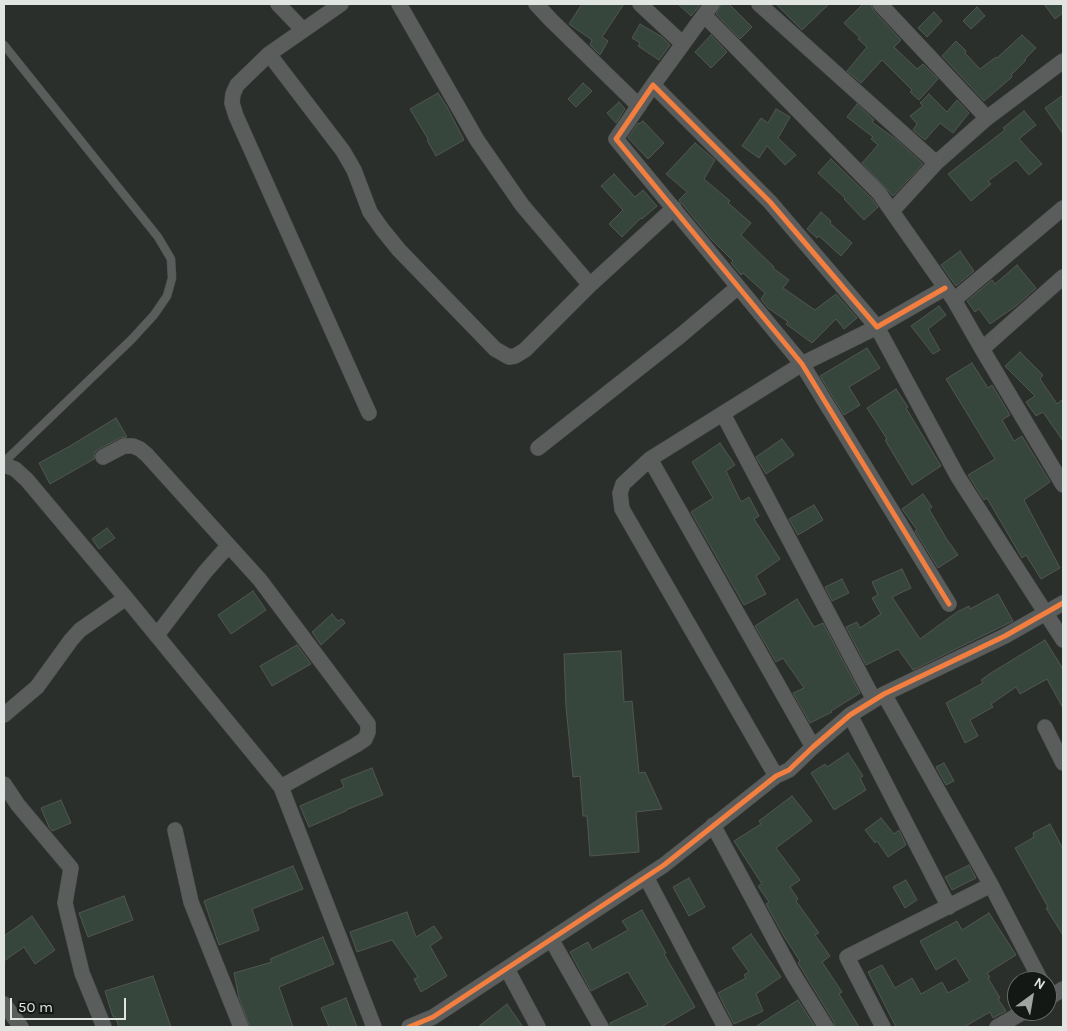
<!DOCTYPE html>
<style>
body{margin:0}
#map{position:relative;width:1067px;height:1031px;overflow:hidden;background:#2b2f2c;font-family:Karla,sans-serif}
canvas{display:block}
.frame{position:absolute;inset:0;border:5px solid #e0e5e1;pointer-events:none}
.north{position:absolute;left:1007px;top:971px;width:50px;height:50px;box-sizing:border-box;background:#141815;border:1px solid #666a67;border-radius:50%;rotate:32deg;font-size:14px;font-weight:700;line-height:20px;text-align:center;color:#e0e5e1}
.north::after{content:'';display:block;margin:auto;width:18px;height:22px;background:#a1a5a2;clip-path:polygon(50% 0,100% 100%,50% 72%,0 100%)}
.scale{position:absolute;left:10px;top:998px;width:116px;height:22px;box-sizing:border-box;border:2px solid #e0e5e1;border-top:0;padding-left:6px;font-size:15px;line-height:18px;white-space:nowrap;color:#e0e5e1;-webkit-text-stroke:4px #141815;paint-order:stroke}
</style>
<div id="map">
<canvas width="1067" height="1031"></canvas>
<div class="frame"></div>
<div class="north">N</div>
<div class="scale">50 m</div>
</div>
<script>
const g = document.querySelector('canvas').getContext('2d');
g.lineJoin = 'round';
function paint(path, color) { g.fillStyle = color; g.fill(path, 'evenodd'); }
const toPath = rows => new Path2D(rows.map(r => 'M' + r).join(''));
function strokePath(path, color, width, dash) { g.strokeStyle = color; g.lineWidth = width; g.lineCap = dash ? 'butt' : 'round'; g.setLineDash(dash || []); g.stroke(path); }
const building = toPath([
 [582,4,624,4,602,37,608,41,600,55,590,45,592,40,569,24,582,4],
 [678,4,701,4,691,16,678,4],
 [721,4,729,4,752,27,740,39,716,14,721,4],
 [776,4,829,4,802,30,776,4],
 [863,4,871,4,873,10,901,40,894,47,917,69,923,64,938,79,919,100,910,92,912,90,882,60,861,83,847,71,867,47,858,39,860,38,844,23,863,4],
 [1044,4,1063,4,1063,13,1055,19,1044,4],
 [977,7,985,16,971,29,963,21,977,7],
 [934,12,942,21,927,37,918,28,934,12],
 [640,24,662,37,670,45,659,60,638,46,640,43,632,38,640,24],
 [711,35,727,52,711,68,695,52,711,35],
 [1022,35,1036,48,1025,59,1026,60,1011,75,1012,77,984,101,942,56,956,41,966,51,965,53,980,69,996,57,997,58,1022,35],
 [583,83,592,91,576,107,568,99,583,83],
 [438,93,447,107,464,140,436,156,427,140,428,139,410,109,438,93],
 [929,94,947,112,957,100,969,113,953,133,940,123,925,140,913,130,917,124,910,116,923,106,920,103,929,94],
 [1063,95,1063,134,1045,108,1063,95],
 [619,102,625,109,616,123,607,113,619,102],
 [857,104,874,120,872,122,897,140,923,164,893,196,862,163,878,145,871,139,873,137,847,117,857,104],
 [776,109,790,117,778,138,796,155,785,165,767,146,759,158,742,146,761,118,768,123,776,109],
 [1024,111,1036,125,1019,139,1042,164,1029,175,1016,160,988,181,991,184,971,201,948,174,1005,130,1003,128,1024,111],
 [643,121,664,143,648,159,628,138,638,123,639,124,643,121],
 [695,143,715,160,704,179,730,201,728,203,751,223,741,235,774,267,773,268,789,280,783,288,815,310,836,294,857,318,844,329,836,319,812,343,786,324,788,322,768,308,761,299,765,293,743,273,741,275,731,263,733,261,711,239,679,200,687,192,666,174,695,143],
 [831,159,872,199,878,207,864,220,844,199,845,198,818,173,831,159],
 [614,174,635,197,643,190,657,206,642,219,641,218,622,237,609,224,623,210,601,186,614,174],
 [821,212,831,221,830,223,852,243,841,256,819,236,817,238,807,229,821,212],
 [960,251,974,271,956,286,941,265,960,251],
 [1017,265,1036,288,1016,306,990,324,979,309,975,312,967,301,992,280,995,284,1017,265],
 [939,306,946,315,928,329,940,350,933,354,911,326,939,306],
 [867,348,880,368,849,387,860,405,844,415,820,376,867,348],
 [1020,352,1043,375,1040,379,1057,404,1063,399,1063,441,1043,412,1036,416,1026,402,1035,396,1005,366,1020,352],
 [972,363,988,388,992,385,1010,415,1002,420,1014,441,1022,436,1050,482,1024,500,1060,568,1041,579,1026,555,1022,558,987,498,984,500,968,475,995,459,946,379,972,363],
 [896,389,908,407,906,408,941,466,912,485,885,440,887,439,867,408,896,389],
 [116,418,127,437,120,438,99,449,95,452,94,459,50,484,39,463,70,446,116,418],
 [782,439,794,455,766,474,756,457,782,439],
 [720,443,735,465,726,471,741,502,749,497,759,516,754,519,780,559,756,576,766,594,744,605,691,512,713,498,692,462,720,443],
 [923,494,932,507,929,509,946,538,958,555,938,568,915,531,917,530,902,509,923,494],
 [814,505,823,520,798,535,789,519,814,505],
 [107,528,115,538,99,549,92,539,107,528],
 [902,569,911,588,892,597,920,639,957,612,969,606,970,609,998,594,1013,621,913,670,898,649,866,665,846,627,857,622,860,628,881,614,872,598,878,595,872,582,902,569],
 [842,579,849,593,832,601,825,587,842,579],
 [253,591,266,610,231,634,218,615,253,591],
 [797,599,814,627,823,623,860,693,831,711,832,712,810,723,793,693,804,688,783,658,776,662,755,626,797,599],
 [332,614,338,621,342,619,345,623,321,645,312,632,332,614],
 [1045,640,1063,669,1063,708,1047,679,1020,694,1016,687,991,704,993,707,970,720,978,736,965,743,946,703,983,683,981,680,991,673,1045,640],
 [297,645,311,664,272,686,260,666,297,645],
 [621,651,624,702,632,701,639,773,645,772,662,809,636,812,639,852,590,856,587,816,583,816,580,776,573,777,566,707,564,654,621,651],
 [848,753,863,776,860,778,866,790,834,810,811,773,825,764,827,767,848,753],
 [944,763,954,781,946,785,936,767,944,763],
 [372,768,383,795,346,810,346,811,309,827,300,806,344,787,341,780,372,768],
 [792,796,812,821,776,848,800,880,790,887,798,899,796,901,819,933,815,935,830,956,822,962,842,992,839,994,859,1027,835,1027,834,1022,798,963,800,961,785,938,766,904,769,902,758,886,762,884,734,841,761,824,759,821,792,796],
 [61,800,71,823,52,831,49,827,41,808,61,800],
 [881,818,894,834,899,830,906,845,888,857,877,841,875,843,865,830,881,818],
 [1050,824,1063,849,1063,935,1046,908,1048,907,1015,848,1034,837,1033,833,1050,824],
 [969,865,976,878,952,890,945,877,969,865],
 [293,866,303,889,252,909,259,930,219,945,204,901,293,866],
 [689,878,705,907,689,916,673,887,689,878],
 [906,880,917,900,905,908,893,887,906,880],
 [124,896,133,920,88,937,79,913,124,896],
 [642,910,666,953,664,954,695,1007,661,1027,610,1027,610,1023,648,1005,628,972,591,991,570,952,588,942,592,950,628,930,622,921,642,910],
 [407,912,416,937,434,926,442,938,430,946,447,976,421,992,414,979,418,977,392,940,357,952,350,932,407,912],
 [989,913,1016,955,987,973,990,977,988,978,1000,998,998,999,1006,1011,993,1018,990,1012,964,1027,896,1027,868,972,882,965,895,988,912,978,921,994,942,982,948,993,970,981,956,958,936,970,920,941,957,921,962,930,989,913],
 [32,916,55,950,35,964,24,947,4,961,4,936,32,916],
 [751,934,781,977,756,994,763,1011,734,1024,718,993,746,978,744,975,749,972,732,948,751,934],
 [323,937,334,964,279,987,293,1027,250,1027,239,998,234,973,272,962,270,959,323,937],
 [153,976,171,1027,119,1027,115,1016,113,1017,105,991,153,976],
 [346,998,357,1027,329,1027,321,1008,346,998],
 [798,1000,815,1027,755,1027,798,1000],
 [507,1004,523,1027,478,1027,507,1004]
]);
paint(building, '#37463d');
strokePath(building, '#525652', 1);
const lane = toPath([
 [4,45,158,237,171,259,172,278,167,296,154,315,132,339,4,462]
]);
const street = toPath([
 [278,4,303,30],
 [341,4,269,54,237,85,233,94,232,103,236,116,369,413],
 [399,4,477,140,522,205,590,285],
 [536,4,551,20,639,106],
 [640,4,683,44],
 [759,4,936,163],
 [880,4,987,118],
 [704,15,879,193,954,300,982,349,1063,485],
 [269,54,343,151,354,170,370,212,382,229,399,250,495,349,509,357,515,356,525,350,590,285,674,208],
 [653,85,712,4],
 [892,211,936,163,987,118,1063,61],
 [945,288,877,327,770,202,653,85,616,139,802,364,949,604],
 [954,300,1063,208],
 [982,349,1063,277],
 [723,414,874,700],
 [538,448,680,336,738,287],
 [103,457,124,446,133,446,140,449,147,455,260,580,368,724,368,732,365,739,356,745,281,787],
 [650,459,813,747],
 [4,465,15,469,27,480,126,598,281,787,374,1027],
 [157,635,205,572,228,546],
 [884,694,991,885,1041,981],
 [4,715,37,687,71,640,80,630,126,598],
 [850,715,949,907],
 [1045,727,1063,763],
 [776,776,622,509,620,493,623,484,650,459,802,364,877,327,958,477,1063,640],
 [4,784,18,805,71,868,65,903,82,973,104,1027],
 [713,825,792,972,826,1027],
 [175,830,191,902,241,1027],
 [646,877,725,1027],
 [551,939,601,1027],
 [507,969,538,1027],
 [1050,997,1063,989],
 [4,1004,21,1027],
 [409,1027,433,1017,664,865,776,776,789,770,813,747,850,715,884,694,1005,636,1063,603],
 [883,1027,847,957,991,885],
 [997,1027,1025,1011]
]);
strokePath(lane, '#494d4a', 9);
strokePath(street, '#494d4a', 16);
strokePath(lane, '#5a5d5b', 8);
strokePath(street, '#5a5d5b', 15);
strokePath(toPath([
 [945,288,877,327,770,202,653,85,616,139,802,364,949,604],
 [409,1027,433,1017,664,865,776,776,789,770,813,747,850,715,884,694,1005,636,1063,603]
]), '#f27e40', 5);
</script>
